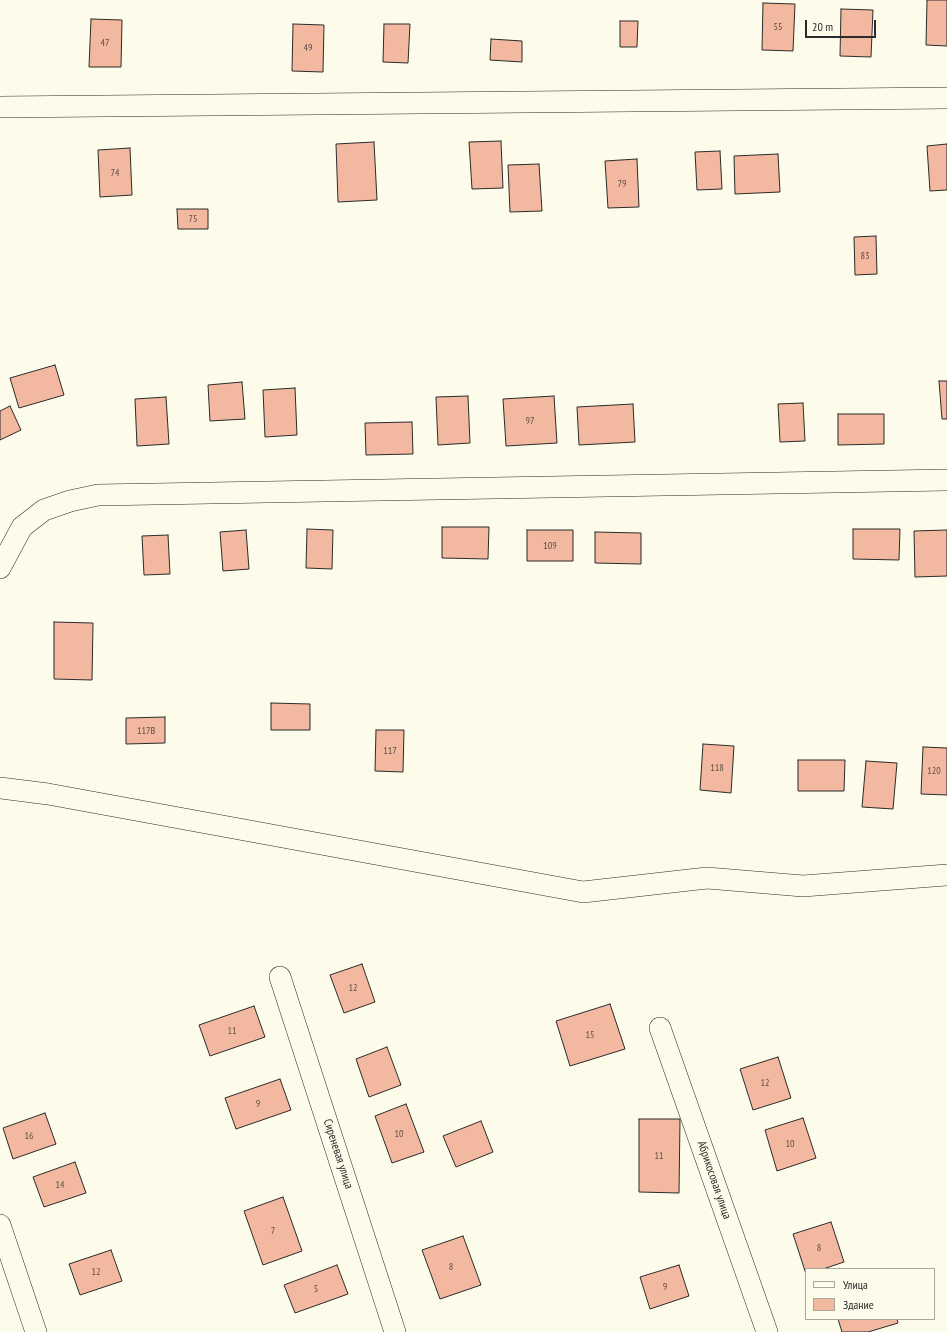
<!DOCTYPE html>
<meta charset="utf-8">
<style>
body{margin:0}
#map{position:relative;width:947px;height:1332px;overflow:hidden;background:#fdfbea;font-family:"PT Sans Narrow",sans-serif}
canvas{display:block}
.legend{position:absolute;left:805px;top:1268px;width:130px;height:52px;box-sizing:border-box;background:#fdfbea;border:1px solid #a9a89e;margin:0;padding:5px 7px;list-style:none;font-size:12px;color:#2b2b2b}
.legend li{display:flex;align-items:center;gap:8px;height:20px}
.legend b{width:20px;border:1px solid #a9a89e}
.scale{position:absolute;left:805px;top:20px;width:71px;height:18px;box-sizing:border-box;border:2px solid #2b2b2b;border-top:0;padding-left:5px;font-size:12px;line-height:14px;white-space:nowrap;color:#2b2b2b;-webkit-text-stroke:3px #fdfbea;paint-order:stroke}
</style>
<div id="map">
<canvas width="947" height="1332"></canvas>
<ul class="legend">
<li><b style="height:5px;background:#fdfbea"></b>Улица</li>
<li><b style="height:11px;background:#f2b8a0"></b>Здание</li>
</ul>
<div class="scale">20 m</div>
</div>
<script>
const g = document.querySelector('canvas').getContext('2d');
g.lineJoin = 'round';
function paint(path, color) { g.fillStyle = color; g.fill(path, 'evenodd'); }
const toPath = rows => new Path2D(rows.map(r => 'M' + r).join(''));
function strokePath(path, color, width, dash) { g.strokeStyle = color; g.lineWidth = width; g.lineCap = dash ? 'butt' : 'round'; g.setLineDash(dash || []); g.stroke(path); }
function label(font, color, halo, rows, align = 'center') {
  g.font = font + ' "PT Sans Narrow",sans-serif'; g.lineWidth = 3; g.setLineDash([]); g.textBaseline = 'middle'; g.strokeStyle = halo; g.fillStyle = color; for (const [text, x, y, turn = 0] of rows) {
    g.save(); g.translate(x, y); g.rotate((+turn || 0) * Math.PI / 180); g.textAlign = isNaN(turn) ? turn : align; if (halo) g.strokeText(text, 0, 0); g.fillText(text, 0, 0); g.restore();
  }
}
const building = toPath([
 [927,0,947,0,947,46,926,45,927,0],
 [763,3,795,4,793,51,762,50,763,3],
 [841,9,873,10,871,57,840,56,841,9],
 [91,19,122,20,121,67,89,67,91,19],
 [620,21,638,21,637,47,620,47,620,21],
 [293,24,324,25,323,72,292,71,293,24],
 [384,24,410,24,408,63,383,62,384,24],
 [491,39,522,41,522,62,490,60,491,39],
 [501,141,503,188,472,189,469,142,501,141],
 [374,142,377,200,338,202,336,144,374,142],
 [947,144,947,190,930,191,927,146,947,144],
 [130,148,132,195,100,197,98,150,130,148],
 [720,151,722,189,697,190,695,152,720,151],
 [778,154,780,192,735,194,734,156,778,154],
 [637,159,639,207,608,208,605,161,637,159],
 [539,164,542,211,510,212,508,165,539,164],
 [177,209,208,209,208,229,178,229,177,209],
 [876,236,877,274,855,275,854,237,876,236],
 [55,365,64,395,19,408,10,378,55,365],
 [939,381,947,381,947,419,942,419,939,381],
 [242,382,245,419,210,421,208,385,242,382],
 [295,388,297,435,265,437,263,390,295,388],
 [468,396,470,443,438,445,436,397,468,396],
 [554,396,557,443,506,446,503,399,554,396],
 [166,397,169,444,137,446,135,399,166,397],
 [803,403,805,441,780,442,778,404,803,403],
 [633,404,635,442,579,445,577,407,633,404],
 [10,406,21,430,0,440,0,411,10,406],
 [838,414,884,414,884,444,838,445,838,414],
 [412,422,413,454,366,455,365,423,412,422],
 [442,527,489,527,488,559,442,558,442,527],
 [307,529,333,530,332,569,306,568,307,529],
 [853,529,900,529,899,560,853,559,853,529],
 [246,530,249,569,223,571,220,532,246,530],
 [527,530,573,530,573,561,527,561,527,530],
 [947,530,947,576,915,577,914,531,947,530],
 [595,532,641,533,641,564,595,563,595,532],
 [168,535,170,574,144,575,142,536,168,535],
 [54,622,93,623,92,680,54,679,54,622],
 [271,703,310,704,310,730,271,730,271,703],
 [165,717,165,743,126,744,126,718,165,717],
 [376,730,404,730,403,772,375,771,376,730],
 [703,744,734,746,731,793,700,790,703,744],
 [923,747,947,748,947,795,921,794,923,747],
 [798,760,845,760,844,791,798,791,798,760],
 [866,761,897,763,893,809,862,807,866,761],
 [362,964,375,1002,344,1013,330,975,362,964],
 [610,1004,625,1049,570,1066,556,1021,610,1004],
 [254,1006,265,1037,210,1056,199,1025,254,1006],
 [387,1047,401,1085,369,1097,356,1059,387,1047],
 [778,1057,791,1098,753,1110,740,1069,778,1057],
 [280,1079,291,1110,236,1129,225,1098,280,1079],
 [406,1104,424,1152,392,1163,375,1116,406,1104],
 [45,1113,56,1144,13,1159,3,1128,45,1113],
 [803,1118,816,1158,777,1171,765,1130,803,1118],
 [639,1119,680,1119,679,1193,639,1192,639,1119],
 [481,1121,493,1152,456,1167,443,1136,481,1121],
 [75,1162,86,1193,44,1207,33,1177,75,1162],
 [283,1197,302,1251,263,1265,244,1211,283,1197],
 [831,1222,844,1262,823,1269,806,1269,806,1274,793,1234,831,1222],
 [463,1236,481,1285,440,1299,422,1250,463,1236],
 [111,1250,122,1281,80,1295,69,1264,111,1250],
 [337,1265,348,1294,295,1313,284,1285,337,1265],
 [679,1265,689,1296,650,1309,640,1277,679,1265],
 [838,1319,897,1319,898,1323,868,1332,842,1332,838,1319]
]);
paint(building, '#f2b8a0');
strokePath(building, '#2b2b2b', 1);
const minor = toPath([
 [0,107,947,98],
 [0,568,22,527,44,510,70,501,98,495,947,480],
 [0,788,48,794,583,892,707,878,803,886,947,875],
 [280,977,395,1332],
 [660,1028,767,1332],
 [0,1225,36,1332]
]);
strokePath(minor, '#2b2b2b', 22);
strokePath(minor, '#fdfbea', 21);
label('10px', '#5d4e48', null, [
 ["55",778,27],
 ["47",105,43],
 ["49",308,48],
 ["74",115,173],
 ["79",622,184],
 ["75",193,219],
 ["83",865,256],
 ["97",530,421],
 ["109",550,546],
 ["117В",146,731],
 ["117",390,751],
 ["118",717,768],
 ["120",934,771],
 ["12",353,988],
 ["11",232,1031],
 ["15",590,1035],
 ["12",765,1083],
 ["9",258,1104],
 ["10",399,1134],
 ["16",29,1136],
 ["10",790,1144],
 ["11",659,1156],
 ["14",60,1185],
 ["7",273,1231],
 ["8",819,1248],
 ["8",451,1267],
 ["12",96,1272],
 ["9",665,1287],
 ["5",316,1289]
]);
label('12px', '#2b2b2b', '#fdfbea', [
 ["Сиреневая улица",338,1154,72],
 ["Абрикосовая улица",714,1180,71]
]);
</script>
